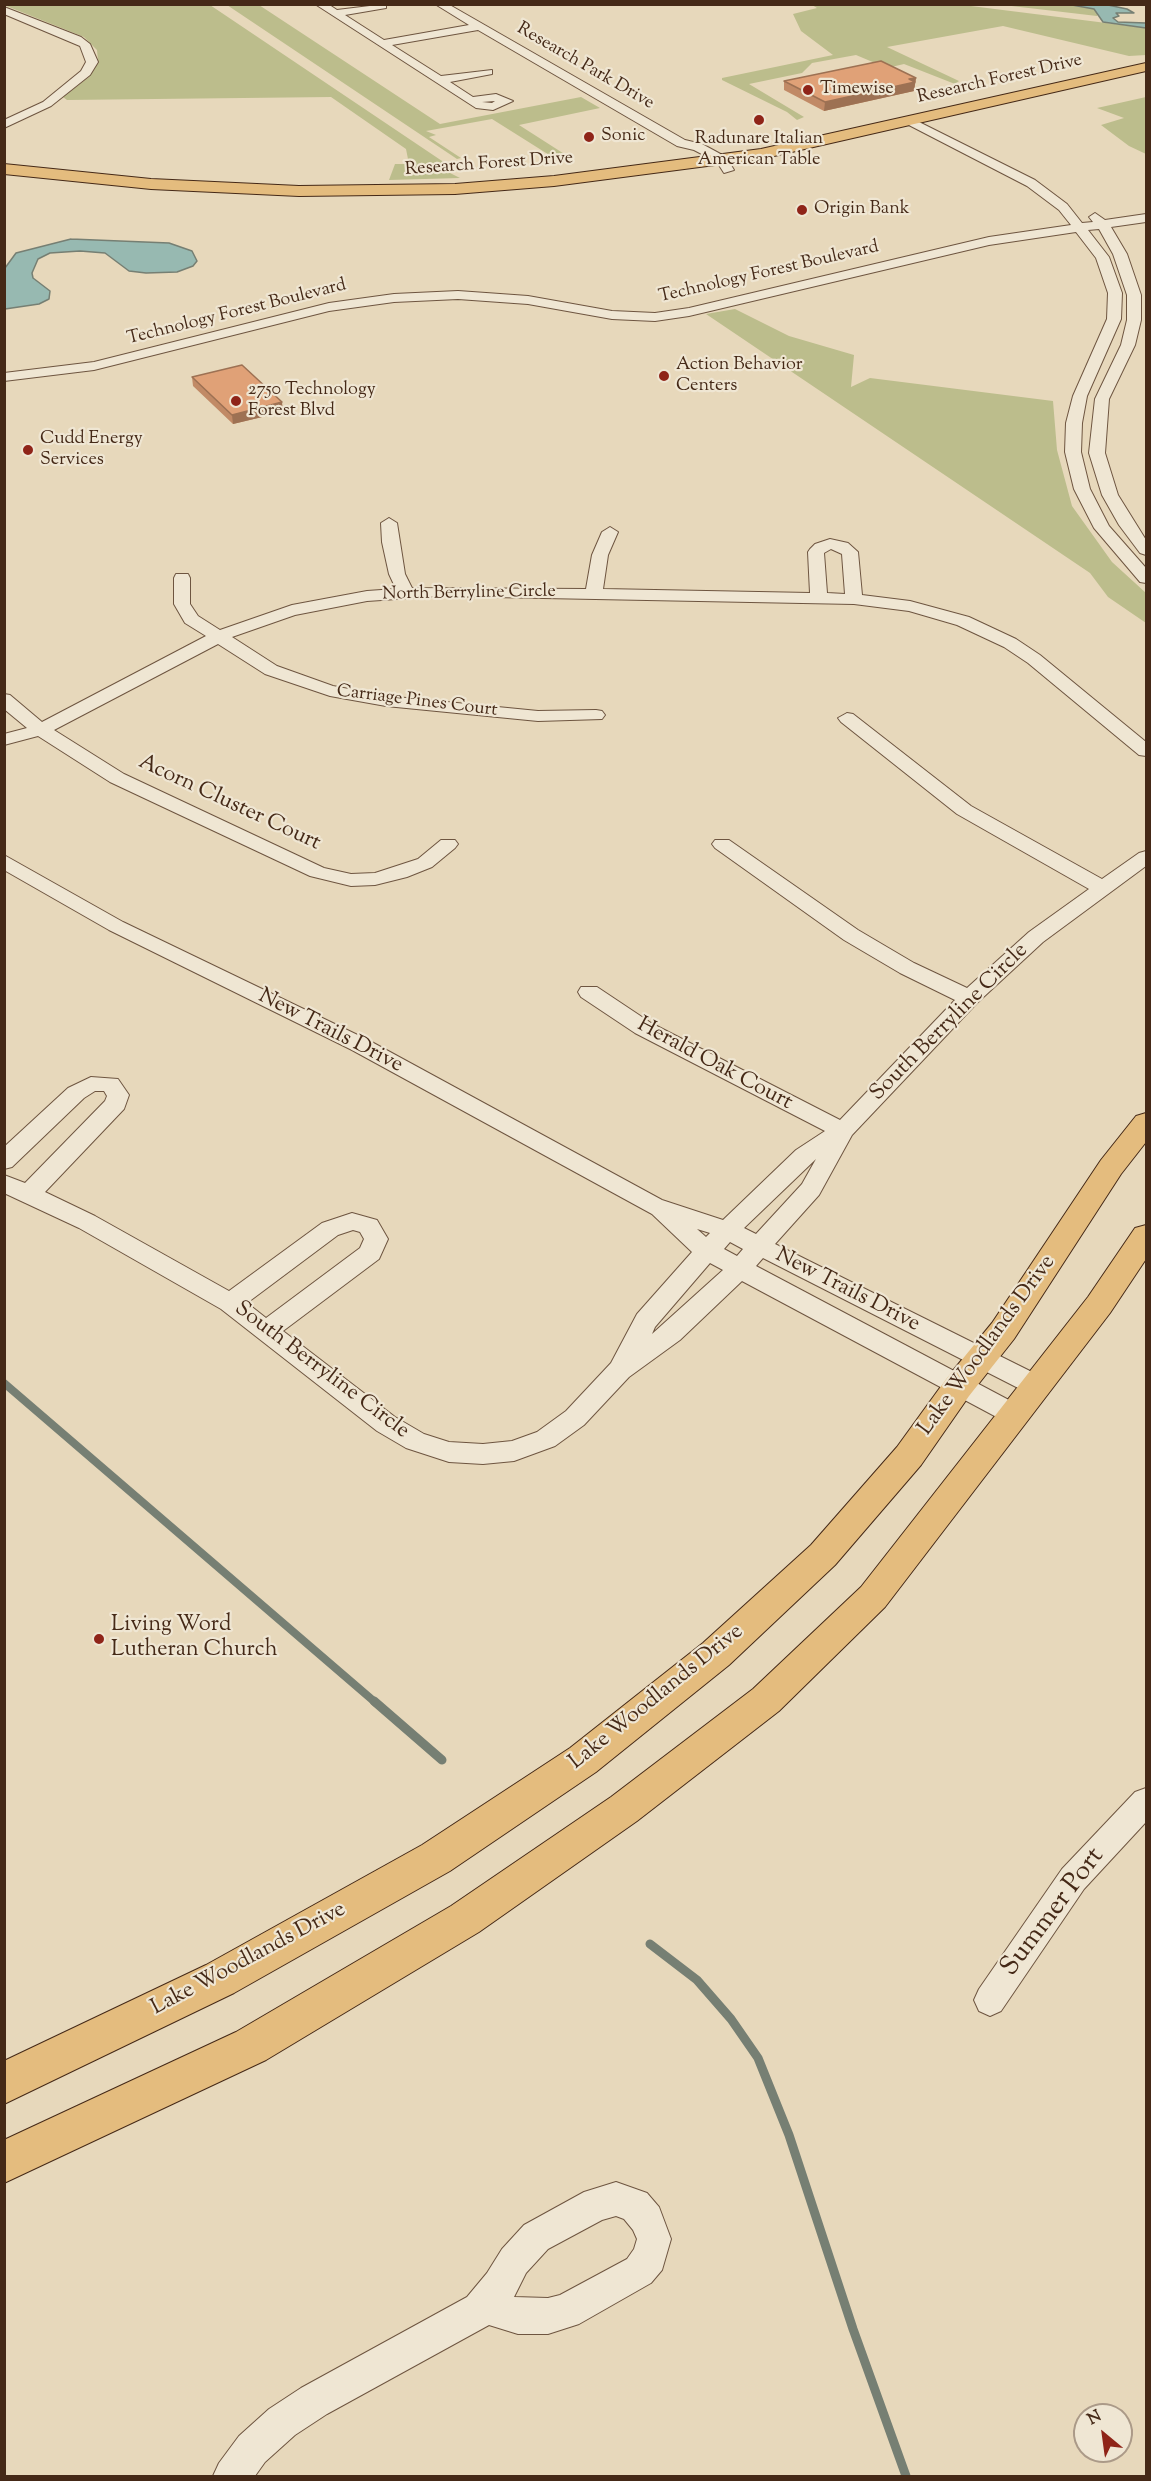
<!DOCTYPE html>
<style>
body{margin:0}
#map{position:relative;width:1151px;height:2481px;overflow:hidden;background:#e7d8bb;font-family:"Sorts Mill Goudy",serif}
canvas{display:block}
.frame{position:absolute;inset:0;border:6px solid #452917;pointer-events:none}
.north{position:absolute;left:1073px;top:2403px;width:60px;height:60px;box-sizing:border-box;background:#efe6d3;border:2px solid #ab9a88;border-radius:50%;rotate:331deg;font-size:16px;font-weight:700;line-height:24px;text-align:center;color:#452917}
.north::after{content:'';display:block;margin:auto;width:21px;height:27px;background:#8f2418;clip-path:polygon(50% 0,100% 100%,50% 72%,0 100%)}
</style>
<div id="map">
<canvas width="1151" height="2481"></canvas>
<div class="frame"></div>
<div class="north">N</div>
</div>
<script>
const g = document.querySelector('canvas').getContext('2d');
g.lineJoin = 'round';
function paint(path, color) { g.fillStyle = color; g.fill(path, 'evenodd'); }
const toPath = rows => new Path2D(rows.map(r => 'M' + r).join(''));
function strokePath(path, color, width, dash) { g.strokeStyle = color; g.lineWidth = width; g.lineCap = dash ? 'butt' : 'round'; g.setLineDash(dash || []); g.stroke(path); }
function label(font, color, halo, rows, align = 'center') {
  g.font = font + ' "Sorts Mill Goudy",serif'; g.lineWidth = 4.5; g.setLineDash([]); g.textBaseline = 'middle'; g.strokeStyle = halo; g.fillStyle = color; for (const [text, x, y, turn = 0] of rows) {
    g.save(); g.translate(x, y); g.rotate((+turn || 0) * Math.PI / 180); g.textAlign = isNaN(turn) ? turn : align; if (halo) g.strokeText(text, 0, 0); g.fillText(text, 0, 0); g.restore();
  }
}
paint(toPath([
 [4,5,210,5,448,165,425,167,425,169,440,168,460,178,389,180,395,164,409,164,406,149,331,97,67,100,63,97,89,77,98,61,97,50,84,37],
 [227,5,259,5,440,124,581,97,600,108,519,125,569,157,554,158,492,119,426,131,436,135,429,137,461,158,457,159],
 [812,5,963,5,1146,28,1146,55,1129,56,1003,26,887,47,959,81,955,84,904,64,887,68,856,55,812,63,802,73,749,84,804,117,797,120,787,112,722,80,722,78,833,55,801,31,793,14,817,8],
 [1003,5,1072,5,1094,9,1098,14,1097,16],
 [1146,97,1146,154,1129,146,1101,125,1124,118,1097,108],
 [735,309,789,336,854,355,851,387,870,378,1053,401,1057,450,1072,506,1112,562,1146,593,1146,623,1108,597,1090,573,706,314]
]), '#bcbd8c');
const water = toPath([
 [1072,5,1108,5,1127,9,1134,13,1116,13,1119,16,1113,18,1118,22,1146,23,1146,28,1103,22,1094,9,1072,5],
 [71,239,169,243,192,251,197,261,193,266,177,272,146,273,129,271,105,253,80,251,50,253,38,259,32,273,33,278,50,291,49,299,39,304,5,309,5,268,16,253,71,239]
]);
paint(water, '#97b9b1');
strokePath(water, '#767f73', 1.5);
strokePath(toPath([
 [4,1383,376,1703]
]), '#767f73', 8);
strokePath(toPath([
 [374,1701,442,1760],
 [650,1944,697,1980,731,2019,758,2058,789,2135,853,2329,906,2476]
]), '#767f73', 9);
const minor = toPath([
 [315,4,328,4,337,10,386,4,386,8,345,15,384,40,469,25,435,4,448,4,685,140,702,144,726,157,734,170,724,173,717,162,694,150,677,146,478,30,392,45,441,76,492,70,492,74,450,82,473,97,496,94,513,101,493,110,476,108,315,4],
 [495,101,492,103,482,102,495,101],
 [4,7,81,37,90,44,98,62,90,75,51,106,4,128,4,120,43,102,81,71,86,62,80,46,4,14,4,7],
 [909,117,1035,180,1067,204,1082,223,1093,222,1089,217,1095,213,1105,220,1146,214,1146,222,1111,227,1127,254,1141,295,1141,320,1135,345,1109,399,1105,453,1118,495,1146,540,1146,555,1140,553,1119,525,1102,495,1089,453,1095,399,1121,345,1127,320,1127,295,1113,254,1099,229,1088,230,1109,257,1122,293,1121,319,1087,396,1082,423,1081,452,1090,489,1109,526,1146,568,1146,583,1140,582,1094,528,1074,489,1065,452,1066,423,1073,396,1107,319,1108,293,1096,258,1076,232,989,245,689,316,655,321,612,319,528,304,458,299,394,302,329,311,94,370,4,381,4,373,94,362,329,303,394,294,458,291,528,296,612,311,655,313,689,308,989,237,1071,225,1059,210,1027,186,905,123,903,121,909,117],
 [389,518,397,523,405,574,412,588,586,589,592,555,602,532,610,527,618,532,608,555,603,589,810,593,808,552,810,549,815,544,830,539,848,543,858,552,862,595,910,601,969,617,1016,639,1040,655,1146,742,1146,756,1139,755,1028,663,1004,647,957,625,909,611,854,604,440,596,367,601,295,615,232,637,277,666,333,686,386,696,538,711,596,710,602,711,605,715,602,719,538,721,386,706,330,696,265,674,218,644,54,730,124,774,324,868,351,874,375,873,418,859,441,840,455,840,458,844,455,848,432,867,407,877,375,885,351,886,310,876,110,782,38,736,4,745,4,734,27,728,4,709,4,694,10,695,42,722,206,636,185,623,174,604,174,578,176,574,188,574,190,578,190,604,198,616,220,630,292,605,367,591,396,589,389,574,382,542,381,523,389,518],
 [831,549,842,554,845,594,827,593,824,553,831,549],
 [847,713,853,714,971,806,1102,879,1139,853,1146,851,1146,866,1043,942,977,1003,852,1135,819,1195,775,1244,1044,1378,1048,1385,1044,1392,1035,1395,1026,1392,763,1258,756,1266,1022,1407,1026,1414,1022,1421,1013,1424,1004,1421,742,1281,680,1340,629,1377,584,1425,555,1446,514,1461,483,1464,449,1462,406,1448,377,1431,221,1309,79,1228,4,1193,4,1175,25,1183,105,1101,107,1096,104,1091,95,1091,84,1098,12,1167,4,1169,4,1147,68,1088,91,1077,118,1079,129,1095,124,1109,45,1192,95,1216,229,1291,322,1223,352,1213,377,1220,388,1239,379,1259,283,1331,395,1417,424,1434,449,1442,483,1444,512,1441,537,1432,566,1411,611,1363,637,1314,692,1252,652,1214,352,1050,109,930,4,870,4,855,123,922,368,1040,662,1200,723,1220,796,1150,825,1131,635,1033,581,997,578,992,581,987,597,987,651,1023,840,1120,955,1000,900,973,844,940,715,848,712,844,715,840,729,840,858,930,914,963,967,988,1029,932,1089,889,957,814,841,722,838,718,847,713],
 [816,1159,802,1184,756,1234,744,1228,816,1159],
 [697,1229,710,1233,706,1237,697,1229],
 [353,1230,360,1232,364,1239,360,1248,266,1318,247,1303,338,1235,353,1230],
 [730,1242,743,1249,737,1256,724,1249,730,1242],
 [710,1263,723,1270,652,1334,655,1327,710,1263],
 [1146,1788,1146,1822,1084,1889,1001,2011,990,2016,979,2011,974,2000,979,1989,1062,1869,1135,1792,1146,1788],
 [616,2182,647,2193,659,2207,671,2239,662,2270,651,2283,579,2324,548,2334,518,2334,489,2325,327,2414,295,2435,265,2462,255,2476,213,2476,219,2463,239,2436,269,2409,301,2388,467,2297,487,2273,502,2249,524,2225,584,2192,616,2182],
 [616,2216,624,2219,633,2230,637,2239,634,2249,627,2259,560,2295,548,2298,514,2297,526,2273,548,2249,602,2220,616,2216]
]);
const major = toPath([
 [1146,63,1146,71,761,159,554,186,455,194,299,196,151,189,4,174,4,164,151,179,299,186,455,184,554,176,761,149,1146,63],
 [1146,1113,1146,1142,1121,1174,1014,1339,969,1396,921,1465,835,1565,729,1665,596,1772,450,1871,234,1993,4,2104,4,2061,206,1965,422,1845,570,1748,703,1643,811,1545,897,1447,947,1378,992,1323,1101,1160,1136,1116,1146,1113],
 [1146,1225,1146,1259,1110,1313,885,1607,779,1711,637,1821,479,1932,266,2060,4,2183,4,2140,236,2032,451,1906,611,1797,753,1689,861,1587,1088,1297,1135,1228,1146,1225]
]);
strokePath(minor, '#6e5540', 2);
strokePath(major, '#452917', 2);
paint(minor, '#efe6d3');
paint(major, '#e4bc7e');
paint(toPath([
 [916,78,914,91,824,111,784,90,784,81],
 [192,377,283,412,233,424,193,386]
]), '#c18a66');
paint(toPath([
 [916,78,914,91,824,111,825,102],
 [282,402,283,412,233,424,232,415]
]), '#9d7153');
const building = toPath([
 [881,61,916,78,909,79,915,82,825,102,784,81,881,61],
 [242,365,282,402,232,415,192,377,242,365]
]);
paint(building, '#e0a177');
strokePath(building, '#9d7153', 1.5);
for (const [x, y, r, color] of [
 [808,90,6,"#8f2418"],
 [759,120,6,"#8f2418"],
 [589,137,6,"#8f2418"],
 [802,210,6,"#8f2418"],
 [664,376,6,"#8f2418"],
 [236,401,6,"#8f2418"],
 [28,450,6,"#8f2418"],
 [99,1639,6,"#8f2418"]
]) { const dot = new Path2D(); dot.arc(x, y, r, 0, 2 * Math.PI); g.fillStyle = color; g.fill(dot); strokePath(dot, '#efe6d3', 2); }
label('18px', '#452917', '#efe6d3', [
 ["Research Park Drive",585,67,30],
 ["Research Forest Drive",1000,80,-13],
 ["Research Forest Drive",489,165,-4],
 ["Technology Forest Boulevard",769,273,-13],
 ["Technology Forest Boulevard",237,313,-14],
 ["North Berryline Circle",469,594,-1],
 ["Carriage Pines Court",417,702,7]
]);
label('18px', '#452917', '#efe6d3', [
 ["Timewise",820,90],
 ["Sonic",601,137],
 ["Radunare Italian",759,140,"center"],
 ["American Table",759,161,"center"],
 ["Origin Bank",814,210],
 ["Action Behavior",676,366],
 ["Centers",676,387],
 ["2750 Technology",248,391],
 ["Forest Blvd",248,412],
 ["Cudd Energy",40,440],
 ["Services",40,461]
], 'left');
label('22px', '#452917', '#efe6d3', [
 ["Acorn Cluster Court",229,804,25],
 ["South Berryline Circle",950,1023,-45],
 ["New Trails Drive",330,1032,27],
 ["Herald Oak Court",714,1065,28],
 ["New Trails Drive",847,1291,27],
 ["Lake Woodlands Drive",988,1346,-54],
 ["South Berryline Circle",321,1371,37],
 ["Lake Woodlands Drive",657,1698,-39],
 ["Lake Woodlands Drive",249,1960,-28]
]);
label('22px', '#452917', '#efe6d3', [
 ["Living Word",111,1626],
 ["Lutheran Church",111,1651]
], 'left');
label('27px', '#452917', '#efe6d3', [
 ["Summer Port",1054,1913,-53]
]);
</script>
